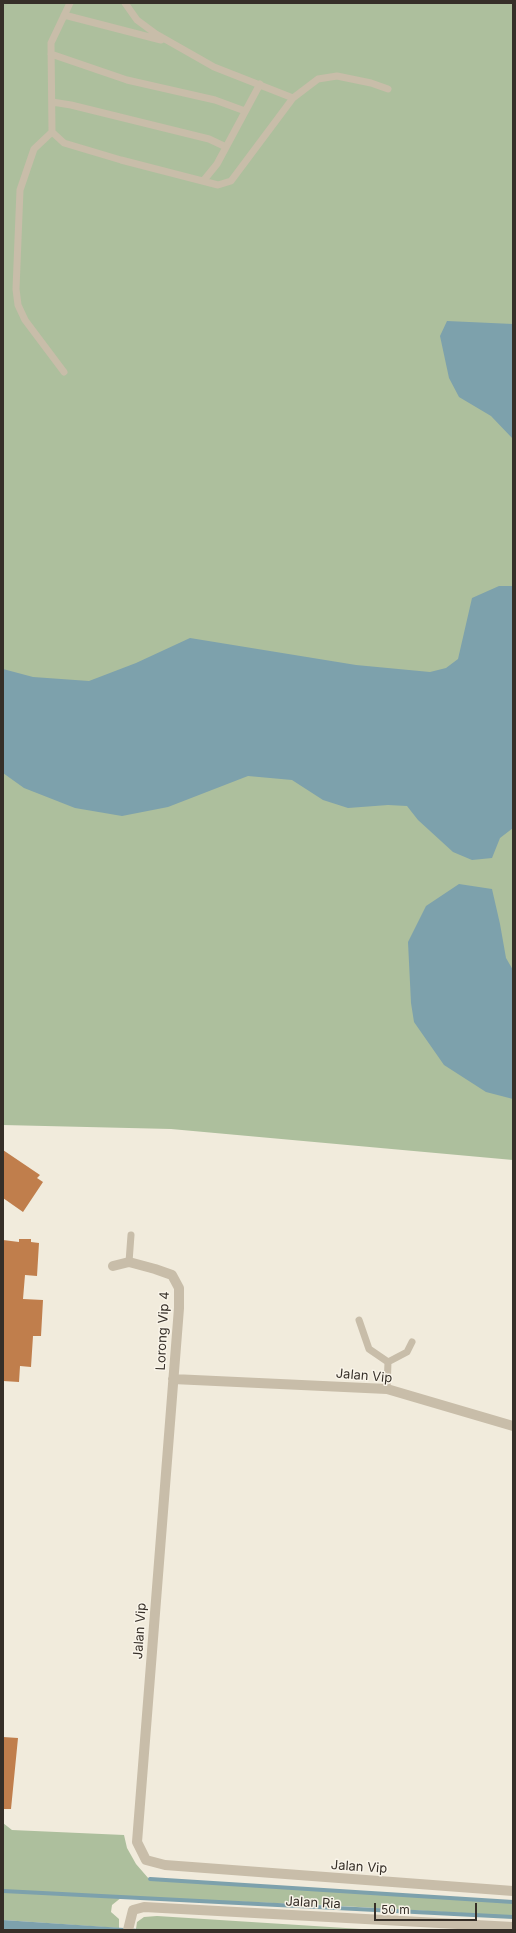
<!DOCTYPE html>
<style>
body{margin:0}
#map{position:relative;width:516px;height:1933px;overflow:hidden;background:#f1ebdc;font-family:Inter,sans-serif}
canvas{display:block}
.frame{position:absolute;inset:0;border:4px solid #362f28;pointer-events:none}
.scale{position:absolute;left:374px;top:1903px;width:103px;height:18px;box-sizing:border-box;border:2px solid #362f28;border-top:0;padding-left:5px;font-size:12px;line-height:14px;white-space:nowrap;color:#362f28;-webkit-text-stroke:3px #f9f4e9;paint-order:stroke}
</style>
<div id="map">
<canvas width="516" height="1933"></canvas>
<div class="frame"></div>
<div class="scale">50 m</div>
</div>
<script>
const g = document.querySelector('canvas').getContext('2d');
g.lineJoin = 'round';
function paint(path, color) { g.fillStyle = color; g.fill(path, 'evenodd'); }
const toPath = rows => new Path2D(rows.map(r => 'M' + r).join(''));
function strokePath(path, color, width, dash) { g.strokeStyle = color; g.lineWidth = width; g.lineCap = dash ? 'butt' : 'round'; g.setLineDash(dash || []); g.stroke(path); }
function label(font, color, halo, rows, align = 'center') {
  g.font = font + ' Inter,sans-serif'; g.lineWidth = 3; g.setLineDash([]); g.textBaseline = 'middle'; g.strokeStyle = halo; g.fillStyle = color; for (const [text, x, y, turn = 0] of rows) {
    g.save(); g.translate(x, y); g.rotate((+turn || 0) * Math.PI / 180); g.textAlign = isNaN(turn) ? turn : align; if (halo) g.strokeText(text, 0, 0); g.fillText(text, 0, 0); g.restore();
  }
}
paint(toPath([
 [3,3,513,3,513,1160,171,1129,3,1125],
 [3,1823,12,1830,124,1835,127,1848,136,1864,149,1879,513,1902,513,1916,324,1905,122,1897,112,1905,111,1912,119,1919,119,1928,3,1920],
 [157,1916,377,1930,136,1929,137,1922,144,1917]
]), '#adbf9d');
paint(toPath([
 [447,321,513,324,513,439,491,416,459,397,449,378,440,336],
 [499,586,513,586,513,828,500,838,492,858,472,860,453,852,418,820,407,806,388,805,348,808,323,800,292,780,248,776,168,807,122,816,75,808,24,788,3,773,3,669,33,677,89,681,136,663,190,638,356,665,430,672,446,668,458,659,472,598],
 [459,884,492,889,500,924,506,958,513,970,513,1099,486,1092,444,1065,414,1022,411,1003,408,942,426,906],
 [3,1920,108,1927,156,1930,3,1930]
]), '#7da1ac');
strokePath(toPath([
 [150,1879,513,1902],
 [3,1891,513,1917]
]), '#7da1ac', 4);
paint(toPath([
 [3,1150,40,1175,37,1178,43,1182,23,1212,3,1198],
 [19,1239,31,1239,31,1242,39,1243,37,1276,25,1275,23,1299,43,1300,41,1336,33,1336,31,1367,20,1366,19,1382,3,1381,3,1240,19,1242],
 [3,1737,18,1738,11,1809,3,1809]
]), '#c07e4c');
strokePath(toPath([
 [70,3,51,43,52,132,64,143,121,160,218,185,231,181,293,98,318,79,337,76,371,83,388,89],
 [125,3,137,20,156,34,214,67,293,98],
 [64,15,161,40],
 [51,54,127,80,215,100,245,111],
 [52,102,71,105,209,139,226,147],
 [52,132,34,149,20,190,16,289,18,305,25,320,64,372],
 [204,180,217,164,260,84],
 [129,1262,131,1235],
 [359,1320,369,1349,388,1362],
 [387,1389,388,1362,407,1352,412,1342]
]), '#c8bda9', 7);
strokePath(toPath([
 [113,1266,129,1262,155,1269,172,1275,179,1288,179,1308,137,1842,146,1860,165,1865,513,1891],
 [173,1379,387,1389,513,1426],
 [128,1930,133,1910,144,1907,513,1927]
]), '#c8bda9', 10);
label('13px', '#362f28', '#f9f4e9', [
 ["Lorong Vip 4",163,1331,-87],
 ["Jalan Vip",364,1376,5],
 ["Jalan Vip",140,1631,-86],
 ["Jalan Vip",359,1867,4],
 ["Jalan Ria",313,1903,3]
]);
</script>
